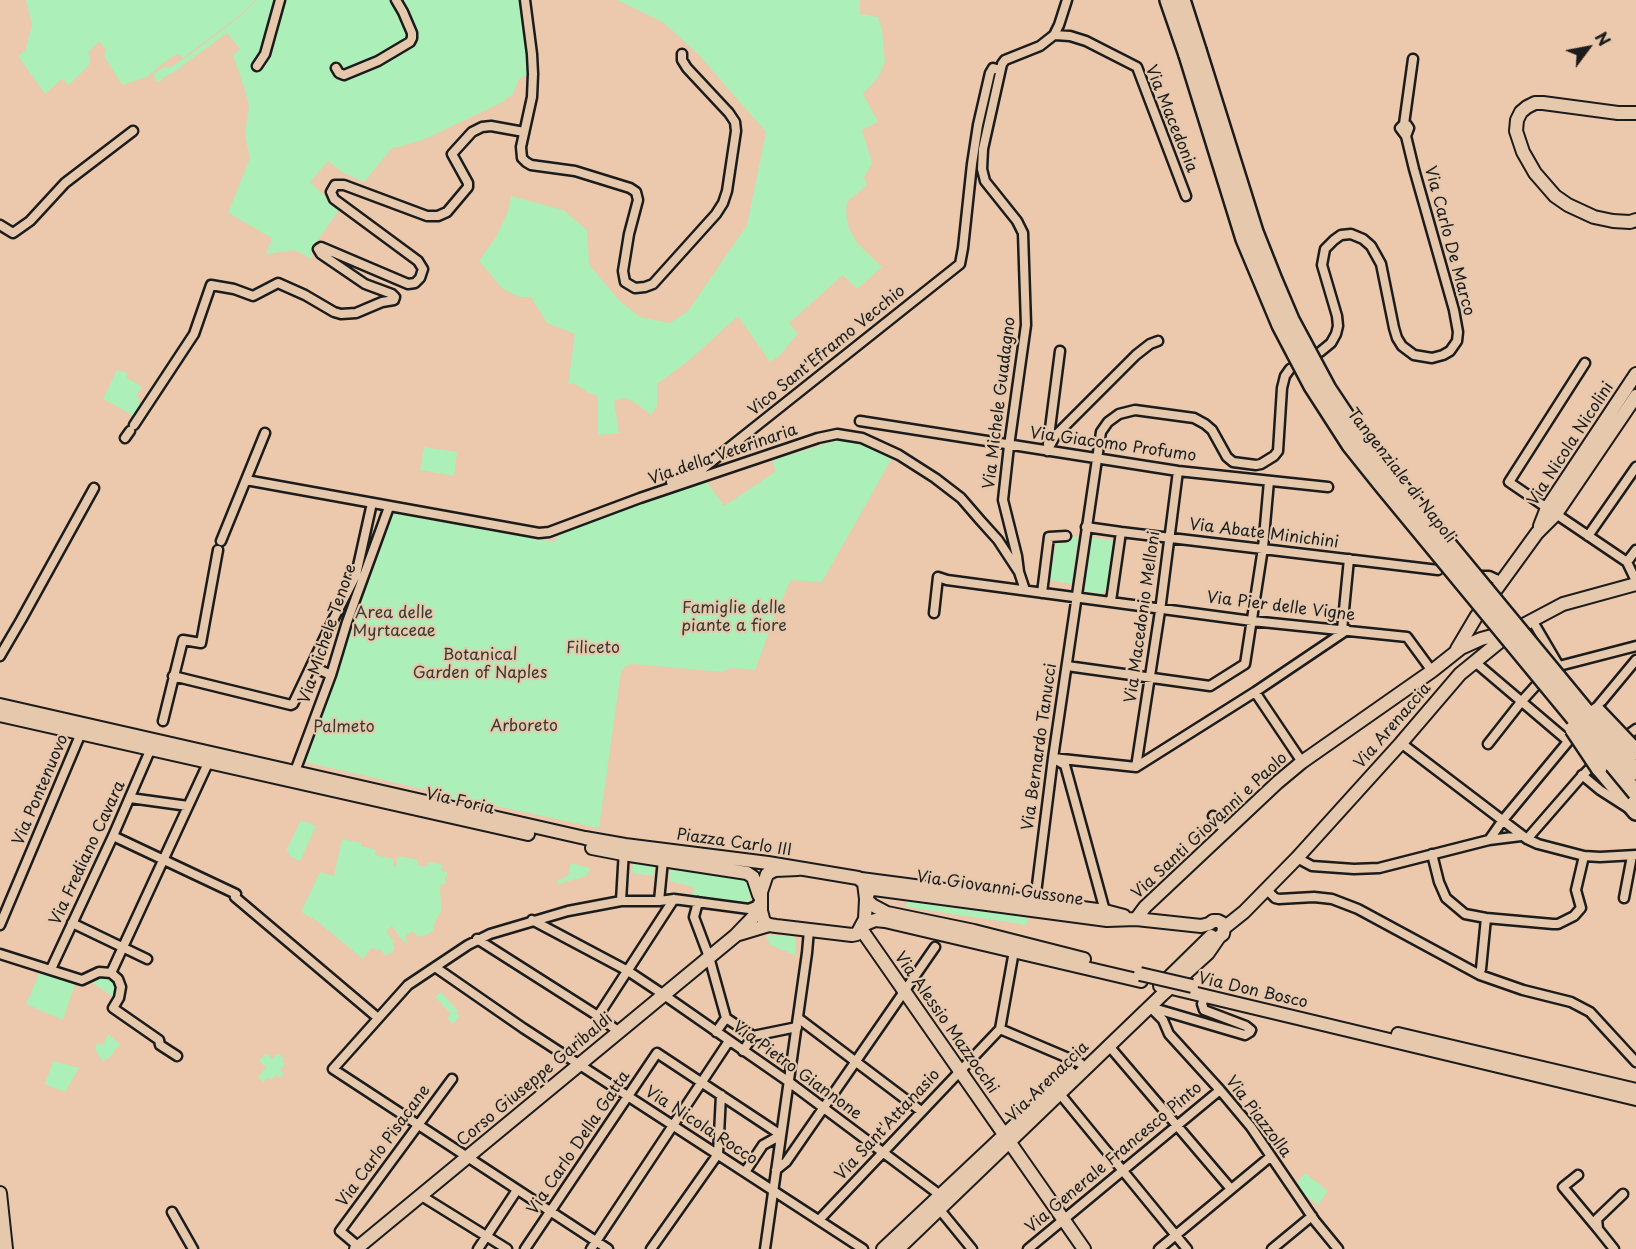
<!DOCTYPE html>
<style>
body{margin:0}
#map{position:relative;width:1636px;height:1249px;overflow:hidden;background:#ecc8ac;font-family:"Playpen Sans",sans-serif}
canvas{display:block}
.north{position:absolute;left:1558px;top:18px;width:60px;height:60px;-webkit-text-stroke:4px #e6c9ad;paint-order:stroke;rotate:58deg;font-size:16px;font-weight:700;line-height:24px;text-align:center;color:#1c1c1c}
.north::after{content:'';display:block;margin:auto;width:21px;height:27px;background:#1c1c1c;clip-path:polygon(50% 0,100% 100%,50% 72%,0 100%)}
</style>
<div id="map">
<canvas width="1636" height="1249"></canvas>
<div class="north">N</div>
</div>
<script>
const g = document.querySelector('canvas').getContext('2d');
g.lineJoin = 'round';
function paint(path, color) { g.fillStyle = color; g.fill(path, 'evenodd'); }
const toPath = rows => new Path2D(rows.map(r => 'M' + r).join(''));
function strokePath(path, color, width, dash) { g.strokeStyle = color; g.lineWidth = width; g.lineCap = dash ? 'butt' : 'round'; g.setLineDash(dash || []); g.stroke(path); }
function label(font, color, halo, rows, align = 'center') {
  g.font = font + ' "Playpen Sans",sans-serif'; g.lineWidth = 4.5; g.setLineDash([]); g.textBaseline = 'middle'; g.strokeStyle = halo; g.fillStyle = color; for (const [text, x, y, turn = 0] of rows) {
    g.save(); g.translate(x, y); g.rotate((+turn || 0) * Math.PI / 180); g.textAlign = isNaN(turn) ? turn : align; if (halo) g.strokeText(text, 0, 0); g.fillText(text, 0, 0); g.restore();
  }
}
paint(toPath([
 [26,0,256,0,235,19,183,58,177,54,162,64,147,77,122,85,104,56,106,50,99,41,87,54,91,58,89,60,90,64,69,85,62,79,45,94,18,56,25,51,32,25],
 [257,0,521,0,523,20,530,56,530,73,519,79,512,96,508,97,503,102,425,139,399,147,392,148,364,182,342,172,328,161,310,182,339,210,314,245,311,259,295,250,266,254,272,238,228,213,250,158,245,136,249,105,244,87,233,55,240,49,227,33,174,72,162,78,163,80,157,82,153,74,166,66,169,68,191,54,239,17],
 [617,0,860,0,860,14,878,17,882,30,885,62,879,76,863,94,878,122,862,130,872,163,864,178,867,185,847,202,846,213,849,229,858,244,882,267,857,289,843,275,789,323,798,334,779,356,770,362,738,316,687,362,657,384,657,406,651,415,634,402,625,398,614,401,619,433,598,435,598,396,587,392,575,384,568,384,575,334,547,323,531,297,519,297,503,289,479,261,496,237,508,211,511,196,563,210,587,230,589,265,620,301,640,317,670,323,688,311,747,225,766,132,699,55,663,22],
 [117,370,128,373,126,377,142,387,136,396,140,399,138,402,144,406,136,417,103,399],
 [838,440,860,443,892,458,822,582,791,580,777,610,755,670,730,668,722,672,632,664,626,666,621,671,599,828,463,799,462,801,440,796,440,793,305,762,347,638,392,513,554,542,562,531,707,482,724,506,775,472,773,460],
 [424,447,457,452,454,476,420,470],
 [1078,536,1072,584,1050,580,1056,541],
 [1091,537,1114,541,1106,590,1101,594,1083,591],
 [301,820,316,826,300,861,289,856,290,853,286,851],
 [342,839,361,843,361,846,376,850,375,855,394,859,393,866,396,866,398,856,418,860,417,865,427,867,428,862,443,865,441,871,447,872,447,876,445,876,445,884,440,885,441,911,434,924,435,925,433,927,434,930,426,935,418,937,413,931,405,936,408,944,401,939,392,926,386,932,394,941,392,943,394,947,394,951,385,956,381,950,371,948,363,959,317,921,301,912,320,872,334,876],
 [633,861,655,863,654,876,632,873],
 [571,863,590,868,587,876,558,884,556,881,568,876],
 [670,869,746,880,750,882,751,887,750,903,748,905,692,897,694,887,669,881],
 [907,901,1027,917,1028,917,1027,925,906,907],
 [766,935,791,936,796,939,795,955,770,945],
 [41,969,76,980,63,1020,26,1004],
 [98,976,109,976,118,984,115,998,90,981],
 [441,992,458,1011,457,1013,460,1016,453,1024,447,1018,451,1014,435,997],
 [108,1034,120,1044,109,1058,102,1061,95,1049,97,1043,103,1045],
 [266,1053,272,1059,278,1053,284,1059,282,1061,285,1064,280,1070,284,1074,280,1078,276,1075,271,1080,268,1077,263,1082,258,1077,266,1067,259,1061],
 [53,1061,79,1068,65,1092,45,1084],
 [1305,1173,1328,1191,1318,1205,1294,1186]
]), '#acefb8');
const street = toPath([
 [525,0,532,54,533,74,532,97,521,147,522,158,526,162,531,165,575,171,630,188,636,192,638,200,629,234,623,271,625,282,635,288,645,287,653,284,716,214,723,203,727,191,736,131,735,122,729,113,687,68,682,60,682,54],
 [1054,35,1070,36,1086,41,1137,67,1186,196],
 [257,66,265,54,280,0],
 [336,68,339,73,344,75,378,61,410,42,412,38,412,33,403,12,396,0],
 [1404,124,1413,59],
 [0,225,13,233,30,221,65,183,133,131],
 [1320,352,1331,343,1336,334,1338,326,1337,316,1322,265,1325,249,1334,240,1341,235,1351,234,1363,239,1371,246,1381,264,1394,328,1397,338,1402,346,1414,355,1432,358,1443,355,1450,351,1457,341,1458,332,1454,310,1414,169,1406,136,1409,128,1407,125,1404,124,1400,128,1406,136],
 [860,421,1178,471,1328,487],
 [134,425,194,334,211,285,234,289,253,296,278,283,305,295,334,312,341,314,356,313,382,302,394,300,395,297,392,294,365,284,321,254,318,249,321,247,408,284,415,283,420,278,423,269,418,261,334,199,331,192,335,185,344,185,427,216,438,216,447,212,468,187,468,183,452,154,472,132,482,127,491,126,524,132],
 [125,438,130,431],
 [1048,444,1060,351],
 [1047,451,1055,436,1136,355,1150,344,1158,341],
 [246,480,539,533,549,532,640,498,818,438,837,434,862,438,899,455,935,478,961,498,980,520,998,540,1019,572],
 [671,482,701,470,960,264,963,248,972,164,978,125,990,73,993,68,1000,70],
 [1547,508,1509,482,1585,363],
 [1556,514,1627,562,1636,581],
 [1086,527,1121,532,1438,570],
 [1588,536,1636,467],
 [221,541,265,433],
 [1627,562,1636,550],
 [1482,576,1489,576,1502,582],
 [1025,590,1019,572,1017,556,1003,500,1009,446,1026,325,1023,233,1017,221,985,181,982,169,983,149,1002,64,1005,60,1040,46,1054,35,1059,25,1067,0],
 [1042,593,1049,537,1066,536],
 [1111,601,1121,532],
 [934,613,938,577,947,580,1252,621,1407,637,1432,671],
 [1532,620,1559,666],
 [1342,630,1349,559],
 [0,656,21,620,94,488],
 [1475,662,1568,741],
 [311,666,331,675],
 [1067,666,1210,686,1245,664,1263,548,1269,481],
 [173,676,291,705,293,704,333,620,356,575,372,503],
 [1255,692,1302,762],
 [1592,713,1636,660],
 [163,721,183,640,201,643,218,550],
 [1622,739,1636,729],
 [1401,743,1527,839,1538,844,1584,856,1600,857,1636,855],
 [1488,744,1521,702,1549,671,1559,666,1636,646],
 [1053,758,1136,767,1255,692,1347,630],
 [1056,760,1065,765,1105,911],
 [1136,767,1160,611,1178,471],
 [294,774,331,675,347,622,389,507],
 [1582,775,1600,790,1628,808],
 [130,798,188,806],
 [1213,816,1225,831],
 [113,836,236,894],
 [1527,839,1581,777,1596,762],
 [1489,840,1503,820,1576,732],
 [1432,854,1439,882,1446,898,1465,914,1486,918,1553,924,1558,924,1574,916,1581,908,1576,890,1584,856],
 [1297,858,1312,866,1354,869,1379,868,1489,840,1521,836],
 [1267,890,1275,898,1279,899,1314,897,1332,899,1358,909,1480,975,1523,990,1571,1002,1590,1012,1636,1062],
 [235,897,378,1018],
 [1624,898,1632,856],
 [621,901,624,850],
 [659,901,663,860],
 [1035,901,1053,758,1101,432,1108,422,1119,414,1135,410,1194,418,1205,424,1212,430,1227,457,1233,462,1256,465,1261,464,1274,456,1278,451,1282,388,1285,376,1290,369],
 [698,902,694,917,709,957,726,1018],
 [532,920,628,971,664,995,789,1082,940,1195],
 [72,923,147,959],
 [0,925,81,733],
 [477,939,598,1016,619,1032],
 [0,954,82,980,99,972,111,973,118,979,121,987,119,998,113,1008,159,1040,160,1045,177,1056],
 [435,967,523,1028,863,1249],
 [51,969,113,836,152,746],
 [1481,969,1486,918],
 [111,973,209,761],
 [1150,1007,1163,1020,1169,1034,1220,1090,1251,1127,1315,1221,1338,1249],
 [1150,1007,1245,1035,1250,1032,1251,1030,1246,1026,1204,1010,1202,1004,1204,997],
 [598,1016,674,899],
 [798,1018,921,1111],
 [1000,1029,1080,1063],
 [716,1032,726,1018,753,1036,743,1051],
 [753,1036,797,1027],
 [1109,1046,1231,1189],
 [1060,1094,1187,1249],
 [776,1170,786,1162,935,947],
 [745,1172,763,1145,781,1135],
 [1578,1175,1563,1187,1598,1229],
 [420,1195,507,1249],
 [940,1210,972,1249],
 [172,1212,193,1249],
 [819,1220,1000,1029,1014,951],
 [359,1247,340,1231,452,1079],
 [478,1249,517,1190],
 [525,1249,657,1053,781,1135],
 [591,1249,729,1041],
 [608,1249,333,1069,408,985,468,945,490,934,568,911,621,901,659,901,674,899,749,909,756,906,761,899],
 [651,1249,718,1154,721,1095],
 [765,1249,807,953,809,930],
 [1028,1249,1220,1090],
 [1159,1249,1270,1157],
 [1272,1249,1312,1216],
 [1614,1249,1598,1229,1597,1219,1623,1194]
]);
const secondary = toPath([
 [1636,113,1618,113,1543,103,1535,103,1527,107,1521,112,1517,120,1516,131,1523,152,1535,173,1555,196,1568,205,1594,217,1613,221,1630,222,1636,220],
 [1540,526,1547,508,1636,374],
 [1457,649,1476,617,1537,533,1556,514,1636,396],
 [861,879,1105,911,1124,916],
 [866,899,869,891,874,889,1107,920,1136,919,1201,926,1209,924,1213,921,1218,921,1222,923,1224,928],
 [1136,919,1145,907,1278,782,1302,762,1432,671,1461,648,1481,639,1514,630,1563,604,1636,584],
 [1224,928,1244,912,1297,858,1401,743,1460,674,1509,634],
 [861,929,1084,1249],
 [739,934,769,925],
 [1160,986,1211,936],
 [0,1193,6,1249],
 [356,1249,735,936,761,909],
 [883,1249,1070,1073],
 [898,1249,1164,993,1208,953,1219,937,1223,934,1224,928]
]);
const primary = toPath([
 [0,705,585,838,625,845,768,863,858,878,864,883,866,899,865,919,857,934,852,935,776,926,769,925,764,922,761,911,761,892,767,874,775,870,798,869],
 [0,715,528,834],
 [592,848,623,854,747,873,753,877,759,895],
 [866,899,872,905,887,913,974,931,1084,959],
 [863,925,875,920,885,921,1141,981],
 [1176,989,1636,1099],
 [1398,1034,1636,1090]
]);
const highway = toPath([
 [1168,0,1187,55],
 [1182,0,1198,50],
 [1599,768,1636,812]
]);
strokePath(street, '#1c1c1c', 13);
strokePath(secondary, '#1c1c1c', 16);
strokePath(primary, '#1c1c1c', 16);
strokePath(highway, '#1c1c1c', 20);
strokePath(street, '#e6c9ad', 8);
strokePath(secondary, '#e6c9ad', 12);
strokePath(primary, '#e6c9ad', 12);
strokePath(highway, '#e6c9ad', 15);
const primaryBridge = toPath([
 [1140,974,1192,986]
]);
const highwayBridge = toPath([
 [1198,50,1255,232,1274,280,1291,320,1328,389,1354,428,1391,475,1636,772],
 [1187,55,1244,239,1280,325,1312,386,1350,445,1382,485,1636,793],
 [1597,711,1636,752],
 [1573,729,1599,768]
]);
strokePath(primaryBridge, '#1c1c1c', 16, []);
strokePath(highwayBridge, '#1c1c1c', 20, []);
strokePath(primaryBridge, '#e6c9ad', 12);
strokePath(highwayBridge, '#e6c9ad', 15);
label('16px', '#1c1c1c', '#e6c9ad', [
 ["Via Macedonia",1171,119,68],
 ["Via Carlo De Marco",1449,241,75],
 ["Vico Sant'Eframo Vecchio",827,351,-39],
 ["Via Michele Guadagno",1000,403,-83],
 ["Via Nicola Nicolini",1571,444,-57],
 ["Via Giacomo Profumo",1113,445,8],
 ["Via della Veterinaria",723,455,-19],
 ["Tangenziale di Napoli",1401,476,52],
 ["Via Abate Minichini",1264,534,7],
 ["Via Pier delle Vigne",1281,607,7],
 ["Via Macedonio Melloni",1143,617,-82],
 ["Via Michele Tenore",328,634,-71],
 ["Via Arenaccia",1393,726,-49],
 ["Via Bernardo Tanucci",1040,747,-82],
 ["Via Pontenuovo",41,790,-67],
 ["Via Foria",460,802,13],
 ["Via Santi Giovanni e Paolo",1210,826,-43],
 ["Piazza Carlo III",734,843,8],
 ["Via Frediano Cavara",88,853,-65],
 ["Via Giovanni Gussone",1000,889,8],
 ["Via Don Bosco",1253,991,13],
 ["Via Alessio Mazzocchi",946,1023,55],
 ["Via Pietro Giannone",797,1071,36],
 ["Corso Giuseppe Garibaldi",535,1080,-40],
 ["Via Arenaccia",1048,1082,-44],
 ["Via Piazzolla",1258,1117,53],
 ["Via Sant'Attanasio",888,1125,-47],
 ["Via Nicola Rocco",701,1126,33],
 ["Via Carlo Della Gatta",579,1143,-56],
 ["Via Carlo Pisacane",384,1146,-54],
 ["Via Generale Francesco Pinto",1114,1158,-40]
]);
label('16px', '#323c33', '#e6c9ad', [
 ["Famiglie delle",734,609],
 ["piante a fiore",734,627],
 ["Area delle",394,614],
 ["Myrtaceae",394,632],
 ["Filiceto",593,649],
 ["Botanical",480,656],
 ["Garden of Naples",480,674],
 ["Arboreto",524,727],
 ["Palmeto",344,728]
]);
</script>
